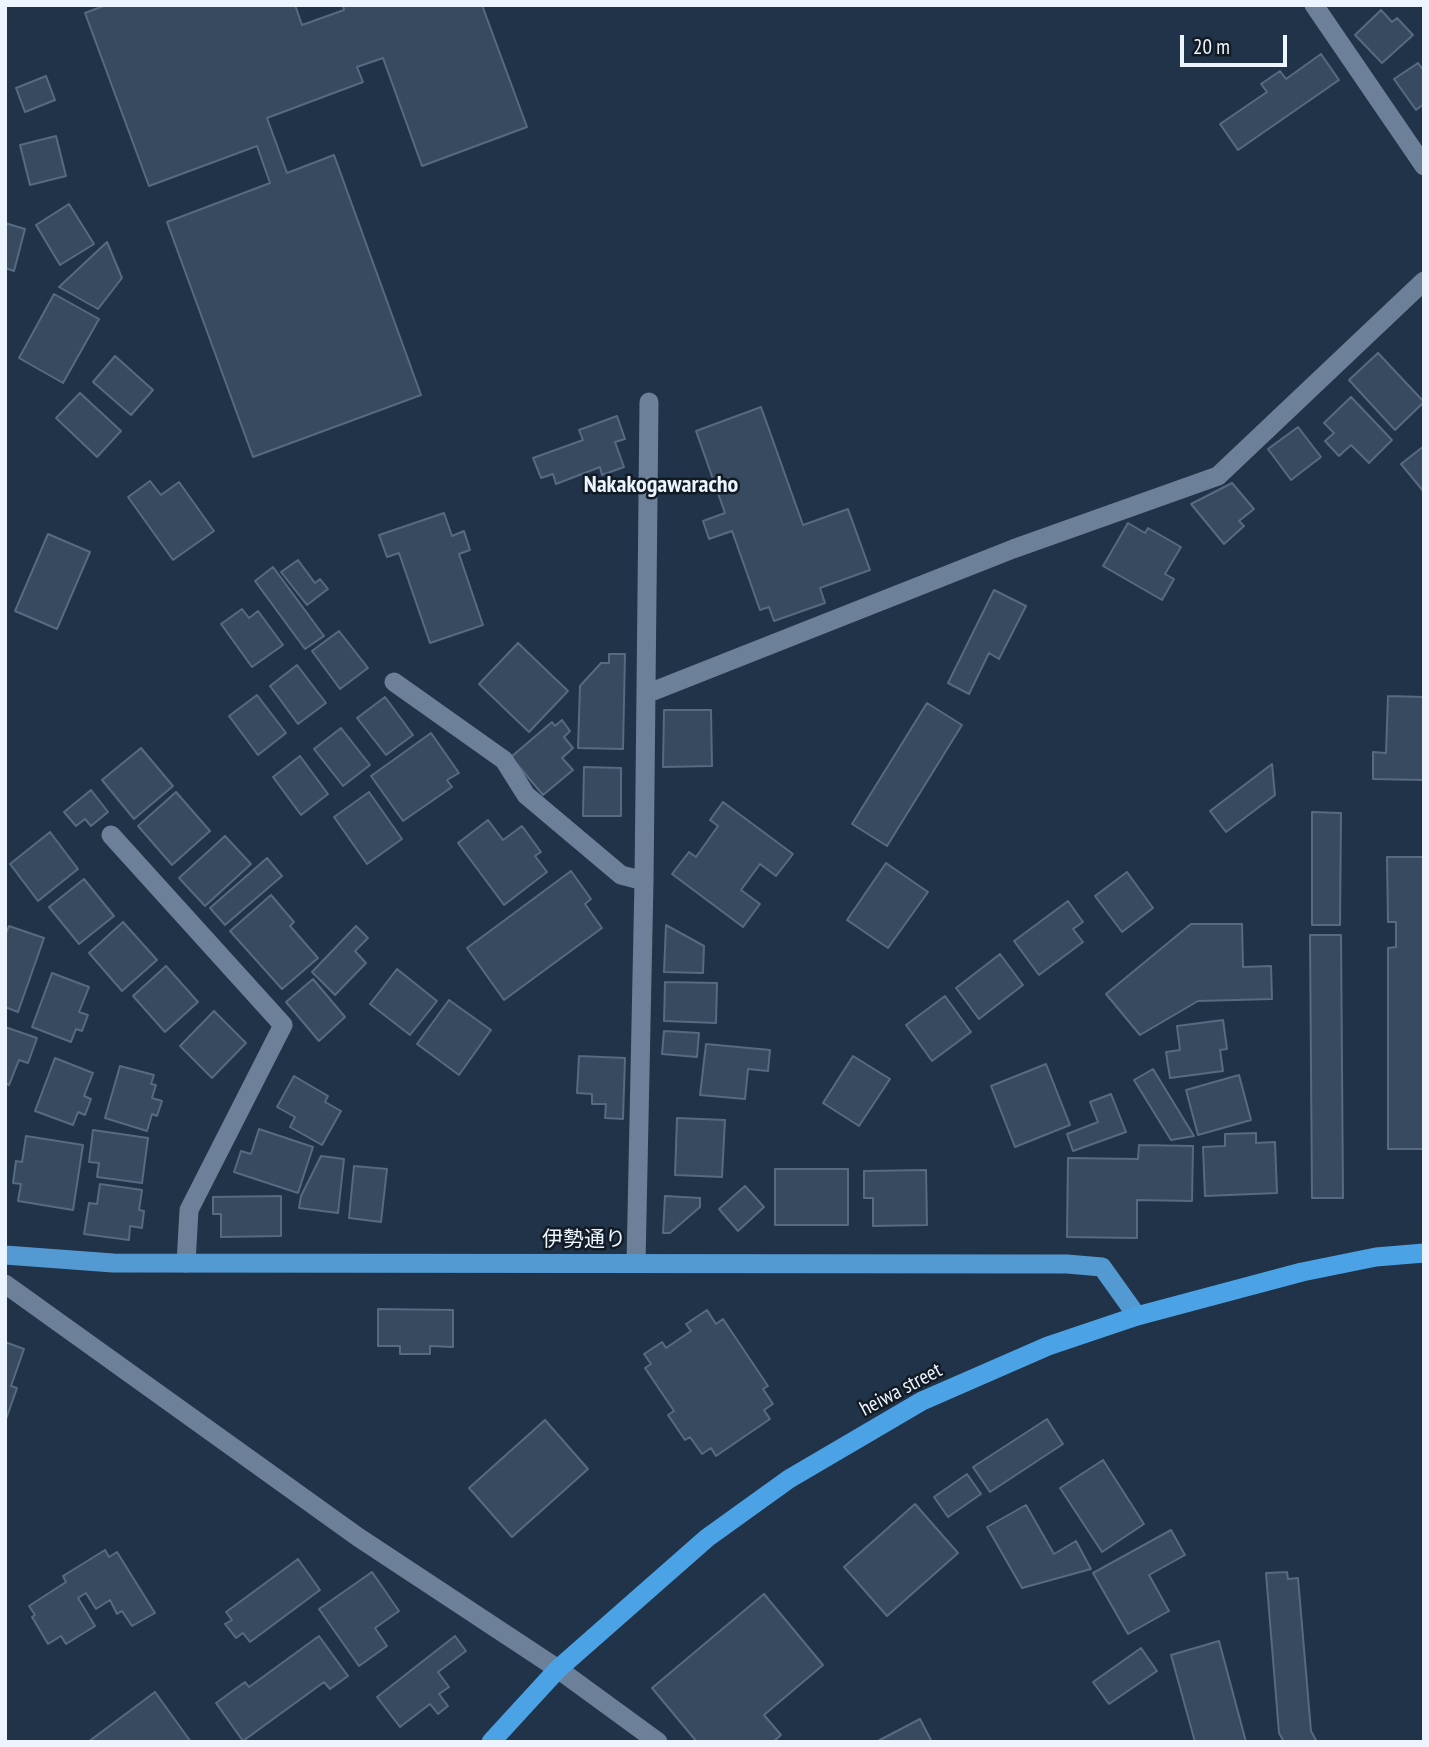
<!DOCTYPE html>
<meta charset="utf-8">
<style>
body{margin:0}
#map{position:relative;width:1429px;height:1747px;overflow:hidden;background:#213348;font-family:"PT Sans Narrow",sans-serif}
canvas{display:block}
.frame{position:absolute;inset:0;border:7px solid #ebf4ff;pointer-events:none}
.scale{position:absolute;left:1180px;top:35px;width:107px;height:32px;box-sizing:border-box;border:4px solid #ebf4ff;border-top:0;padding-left:9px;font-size:21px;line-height:24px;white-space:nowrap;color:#ebf4ff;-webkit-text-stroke:5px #121b24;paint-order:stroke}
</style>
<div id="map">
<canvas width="1429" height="1747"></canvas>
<div class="frame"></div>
<div class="scale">20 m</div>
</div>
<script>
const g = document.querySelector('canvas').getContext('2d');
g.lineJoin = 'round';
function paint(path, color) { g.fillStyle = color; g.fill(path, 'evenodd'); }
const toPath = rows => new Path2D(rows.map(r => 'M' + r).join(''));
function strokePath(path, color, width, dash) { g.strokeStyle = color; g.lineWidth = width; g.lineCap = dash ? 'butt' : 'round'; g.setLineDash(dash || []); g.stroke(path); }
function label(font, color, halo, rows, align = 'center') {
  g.font = font + ' "PT Sans Narrow","Noto Sans JP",sans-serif'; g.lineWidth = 5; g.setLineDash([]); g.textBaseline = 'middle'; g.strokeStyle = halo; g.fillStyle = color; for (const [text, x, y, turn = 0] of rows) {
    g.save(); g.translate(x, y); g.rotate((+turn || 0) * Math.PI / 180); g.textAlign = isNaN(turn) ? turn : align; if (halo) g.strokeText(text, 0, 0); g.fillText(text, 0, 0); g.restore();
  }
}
const building = toPath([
 [106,5,295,5,302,25,344,10,343,5,482,5,527,127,422,166,383,58,357,67,363,82,267,118,287,173,334,155,421,395,253,457,167,222,270,183,257,146,149,186,85,13,106,5],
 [1381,10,1392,22,1397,18,1413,35,1382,63,1355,35,1381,10],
 [1321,54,1339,80,1238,150,1220,124,1267,92,1261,84,1280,71,1286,79,1321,54],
 [1418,63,1424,71,1424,104,1416,110,1394,79,1418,63],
 [46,76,55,100,25,112,16,88,46,76],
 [56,136,66,176,30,185,20,145,56,136],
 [69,204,94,244,60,265,36,225,69,204],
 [5,223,25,229,14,271,5,268,5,223],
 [107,242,122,278,98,309,59,287,107,242],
 [54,294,99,319,63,383,19,358,54,294],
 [1378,353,1424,402,1395,430,1349,380,1378,353],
 [115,356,153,390,131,415,93,382,115,356],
 [80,393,121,431,97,457,56,418,80,393],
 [1351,397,1392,440,1369,463,1351,445,1339,456,1325,441,1334,433,1324,423,1351,397],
 [761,407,803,525,848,509,870,570,820,588,825,603,774,621,769,607,760,610,732,531,709,539,703,521,725,513,696,431,761,407],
 [617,416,625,439,615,442,624,467,602,475,600,467,556,484,553,474,541,478,533,458,583,440,579,430,617,416],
 [1298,427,1321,457,1291,480,1268,449,1298,427],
 [1424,446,1424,492,1401,464,1424,446],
 [150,481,161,495,179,482,214,531,173,560,128,497,150,481],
 [1232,483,1254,509,1239,521,1244,526,1224,544,1191,504,1232,483],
 [444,513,452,536,464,531,470,550,459,554,483,625,430,643,399,553,387,557,379,535,444,513],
 [1128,523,1145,533,1148,528,1181,547,1165,574,1174,579,1162,600,1103,566,1128,523],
 [48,534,90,552,57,629,15,611,48,534],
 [298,560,315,583,320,579,328,589,307,605,281,572,298,560],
 [273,567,324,636,305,649,255,581,273,567],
 [994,590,1026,606,999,659,989,653,969,694,948,683,994,590],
 [242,609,249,618,258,611,283,645,252,667,221,624,242,609],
 [339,631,368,668,340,689,312,651,339,631],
 [518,643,568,691,529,732,479,684,518,643],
 [609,654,625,654,623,749,578,748,580,686,601,663,609,663,609,654],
 [297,665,326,703,298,724,270,686,297,665],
 [257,695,286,733,258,755,229,716,257,695],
 [1388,696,1424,697,1424,780,1373,779,1373,752,1386,753,1388,696],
 [385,697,413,735,386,755,357,718,385,697],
 [927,703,962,725,887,846,852,824,927,703],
 [664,710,711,710,712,766,663,767,664,710],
 [562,720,570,731,564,737,573,748,562,758,573,770,543,795,511,757,552,722,555,726,562,720],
 [341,728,370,765,343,786,314,749,341,728],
 [431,733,459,773,447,780,452,787,403,821,371,776,431,733],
 [141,748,173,786,134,819,102,780,141,748],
 [300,756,328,794,301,815,273,777,300,756],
 [1272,764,1275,795,1226,832,1210,811,1272,764],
 [584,767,621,768,621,816,583,816,584,767],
 [91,790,108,812,91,826,85,819,76,826,64,812,91,790],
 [176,792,210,831,172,865,138,826,176,792],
 [369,792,402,839,367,864,334,817,369,792],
 [723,802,793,854,776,876,760,864,741,890,760,904,743,927,672,874,689,852,696,857,718,826,710,820,723,802],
 [1312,812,1341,813,1340,925,1312,925,1312,812],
 [488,820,503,840,522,826,541,852,535,856,547,872,504,905,458,843,488,820],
 [50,832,78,869,38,901,10,864,50,832],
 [225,836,251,864,205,906,179,878,225,836],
 [1387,857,1424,857,1424,1149,1388,1149,1388,948,1396,947,1396,922,1388,922,1387,857],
 [267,858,282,876,225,925,210,908,267,858],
 [886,863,928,892,888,948,847,920,886,863],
 [571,871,591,899,585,904,602,928,504,1000,467,948,571,871],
 [1127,872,1153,908,1122,932,1095,896,1127,872],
 [84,879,114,916,79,944,49,907,84,879],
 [271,895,294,922,290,926,318,958,282,989,230,931,271,895],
 [1068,901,1083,922,1073,929,1083,942,1039,975,1014,941,1068,901],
 [123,922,157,960,122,991,89,953,123,922],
 [1191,924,1242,924,1243,967,1271,966,1272,999,1198,1001,1140,1035,1106,994,1191,924],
 [666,925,704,946,703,973,664,972,666,925],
 [9,926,44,938,18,1012,5,1007,5,936,9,926],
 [356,926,368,938,355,951,366,963,335,995,312,972,356,926],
 [1310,935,1341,935,1343,1198,1312,1198,1310,935],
 [1000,954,1023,985,979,1019,956,988,1000,954],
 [166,966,198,1002,165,1032,133,996,166,966],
 [397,969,437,1001,410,1035,370,1004,397,969],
 [52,973,89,987,79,1012,88,1015,82,1031,76,1029,71,1042,32,1027,52,973],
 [313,979,345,1017,319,1041,286,1002,313,979],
 [665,982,717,983,716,1023,664,1021,665,982],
 [945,996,971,1032,932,1061,906,1025,945,996],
 [449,1000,491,1030,459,1075,417,1044,449,1000],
 [214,1011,246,1043,212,1078,180,1046,214,1011],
 [1223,1020,1227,1049,1220,1050,1223,1071,1170,1078,1166,1052,1180,1050,1177,1026,1223,1020],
 [5,1027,37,1038,28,1063,19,1060,9,1085,5,1083,5,1027],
 [664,1031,699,1033,697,1057,662,1054,664,1031],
 [706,1044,770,1050,768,1071,748,1069,745,1099,700,1095,706,1044],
 [579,1056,625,1058,623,1119,605,1118,606,1104,592,1104,592,1094,577,1093,579,1056],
 [853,1056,890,1079,859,1126,823,1103,853,1056],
 [55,1058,93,1073,84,1096,91,1099,85,1115,78,1112,73,1125,35,1111,55,1058],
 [1046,1064,1070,1125,1015,1147,991,1086,1046,1064],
 [120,1066,154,1075,151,1084,156,1085,152,1098,162,1101,157,1116,152,1114,147,1131,105,1118,120,1066],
 [1153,1069,1194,1136,1171,1140,1134,1080,1153,1069],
 [1239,1075,1251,1120,1198,1135,1186,1090,1239,1075],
 [294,1076,328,1096,325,1102,341,1111,322,1145,290,1127,295,1117,277,1107,294,1076],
 [1111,1094,1126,1132,1073,1151,1067,1134,1098,1122,1090,1102,1111,1094],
 [677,1118,725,1120,722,1177,675,1175,677,1118],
 [259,1129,313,1147,298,1193,234,1172,241,1151,251,1154,259,1129],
 [93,1130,148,1138,142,1183,97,1177,99,1163,89,1162,93,1130],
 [1256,1133,1256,1143,1275,1142,1277,1193,1205,1196,1203,1147,1225,1146,1225,1134,1256,1133],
 [26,1136,83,1145,73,1210,18,1201,21,1184,13,1183,16,1161,22,1162,26,1136],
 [1139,1145,1193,1146,1192,1201,1137,1200,1137,1238,1067,1237,1068,1158,1138,1159,1139,1145],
 [321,1156,344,1159,338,1213,299,1208,301,1196,321,1156],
 [354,1166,387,1169,381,1222,349,1218,354,1166],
 [775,1169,848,1169,848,1225,775,1225,775,1169],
 [926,1170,927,1225,873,1226,873,1198,864,1198,864,1171,926,1170],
 [100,1184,142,1190,139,1210,144,1211,142,1228,130,1226,129,1240,84,1234,89,1203,97,1204,100,1184],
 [745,1186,764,1207,738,1231,719,1209,745,1186],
 [281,1196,281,1236,221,1237,221,1214,213,1214,213,1197,281,1196],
 [665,1196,700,1198,700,1207,670,1233,663,1233,665,1196],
 [378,1309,453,1310,453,1347,430,1346,430,1354,400,1354,400,1346,378,1346,378,1309],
 [707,1310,716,1324,723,1319,768,1386,763,1389,773,1404,764,1410,770,1419,716,1456,711,1448,702,1454,690,1437,685,1440,668,1415,674,1411,645,1368,651,1364,644,1354,662,1342,666,1348,691,1331,686,1324,707,1310],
 [5,1342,24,1349,11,1386,17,1388,5,1422,5,1342],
 [1047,1419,1063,1444,990,1492,973,1467,1047,1419],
 [545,1420,588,1469,512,1537,469,1488,545,1420],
 [1103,1460,1144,1524,1102,1552,1060,1488,1103,1460],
 [967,1474,981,1494,948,1517,934,1497,967,1474],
 [915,1504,958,1553,887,1616,844,1567,915,1504],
 [1026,1505,1054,1554,1076,1541,1091,1569,1022,1588,987,1527,1026,1505],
 [1171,1530,1185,1555,1149,1575,1169,1611,1128,1634,1093,1573,1171,1530],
 [105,1550,109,1557,117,1552,155,1613,132,1626,122,1611,117,1614,110,1600,96,1609,86,1593,78,1598,95,1626,66,1644,61,1636,48,1644,32,1617,35,1615,29,1606,66,1582,63,1576,105,1550],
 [298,1559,320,1590,250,1642,243,1633,236,1638,225,1624,232,1620,226,1612,298,1559],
 [372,1572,399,1611,375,1628,387,1646,359,1666,319,1609,372,1572],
 [1287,1572,1288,1579,1298,1578,1311,1731,1317,1742,1284,1742,1279,1733,1266,1573,1287,1572],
 [764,1594,823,1665,764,1715,781,1735,773,1742,697,1742,652,1688,764,1594],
 [319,1636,348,1676,330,1689,324,1682,243,1741,216,1703,245,1682,249,1687,319,1636],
 [455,1636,466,1651,438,1672,449,1687,439,1694,448,1706,438,1714,430,1704,400,1727,377,1697,455,1636],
 [1219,1641,1246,1742,1195,1742,1171,1655,1219,1641],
 [1141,1648,1157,1671,1109,1704,1093,1682,1141,1648],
 [155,1692,191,1742,88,1742,155,1692],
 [920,1719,932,1742,876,1742,920,1719]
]);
paint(building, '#374a60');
strokePath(building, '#566a81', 2);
strokePath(toPath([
 [1314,5,1424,166],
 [394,682,504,760,526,795,621,875,644,881],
 [646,694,1013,549,1218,476,1424,281],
 [111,835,283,1025,189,1210,186,1263],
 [636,1263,644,881,649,402],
 [5,1284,358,1537,558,1669,658,1742]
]), '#6c8099', 19);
strokePath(toPath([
 [5,1255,113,1263,1067,1264,1102,1267,1137,1316]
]), '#539ad3', 19);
strokePath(toPath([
 [491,1742,558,1669,707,1538,789,1479,922,1401,1048,1346,1137,1316,1302,1272,1376,1257,1424,1253]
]), '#4ba3e6', 19);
label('21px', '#ebf4ff', '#121b24', [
 ["伊勢通り",584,1240],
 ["heiwa street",901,1390,-28]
]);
label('bold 24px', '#ebf4ff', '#121b24', [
 ["Nakakogawaracho",661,485]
]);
</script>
